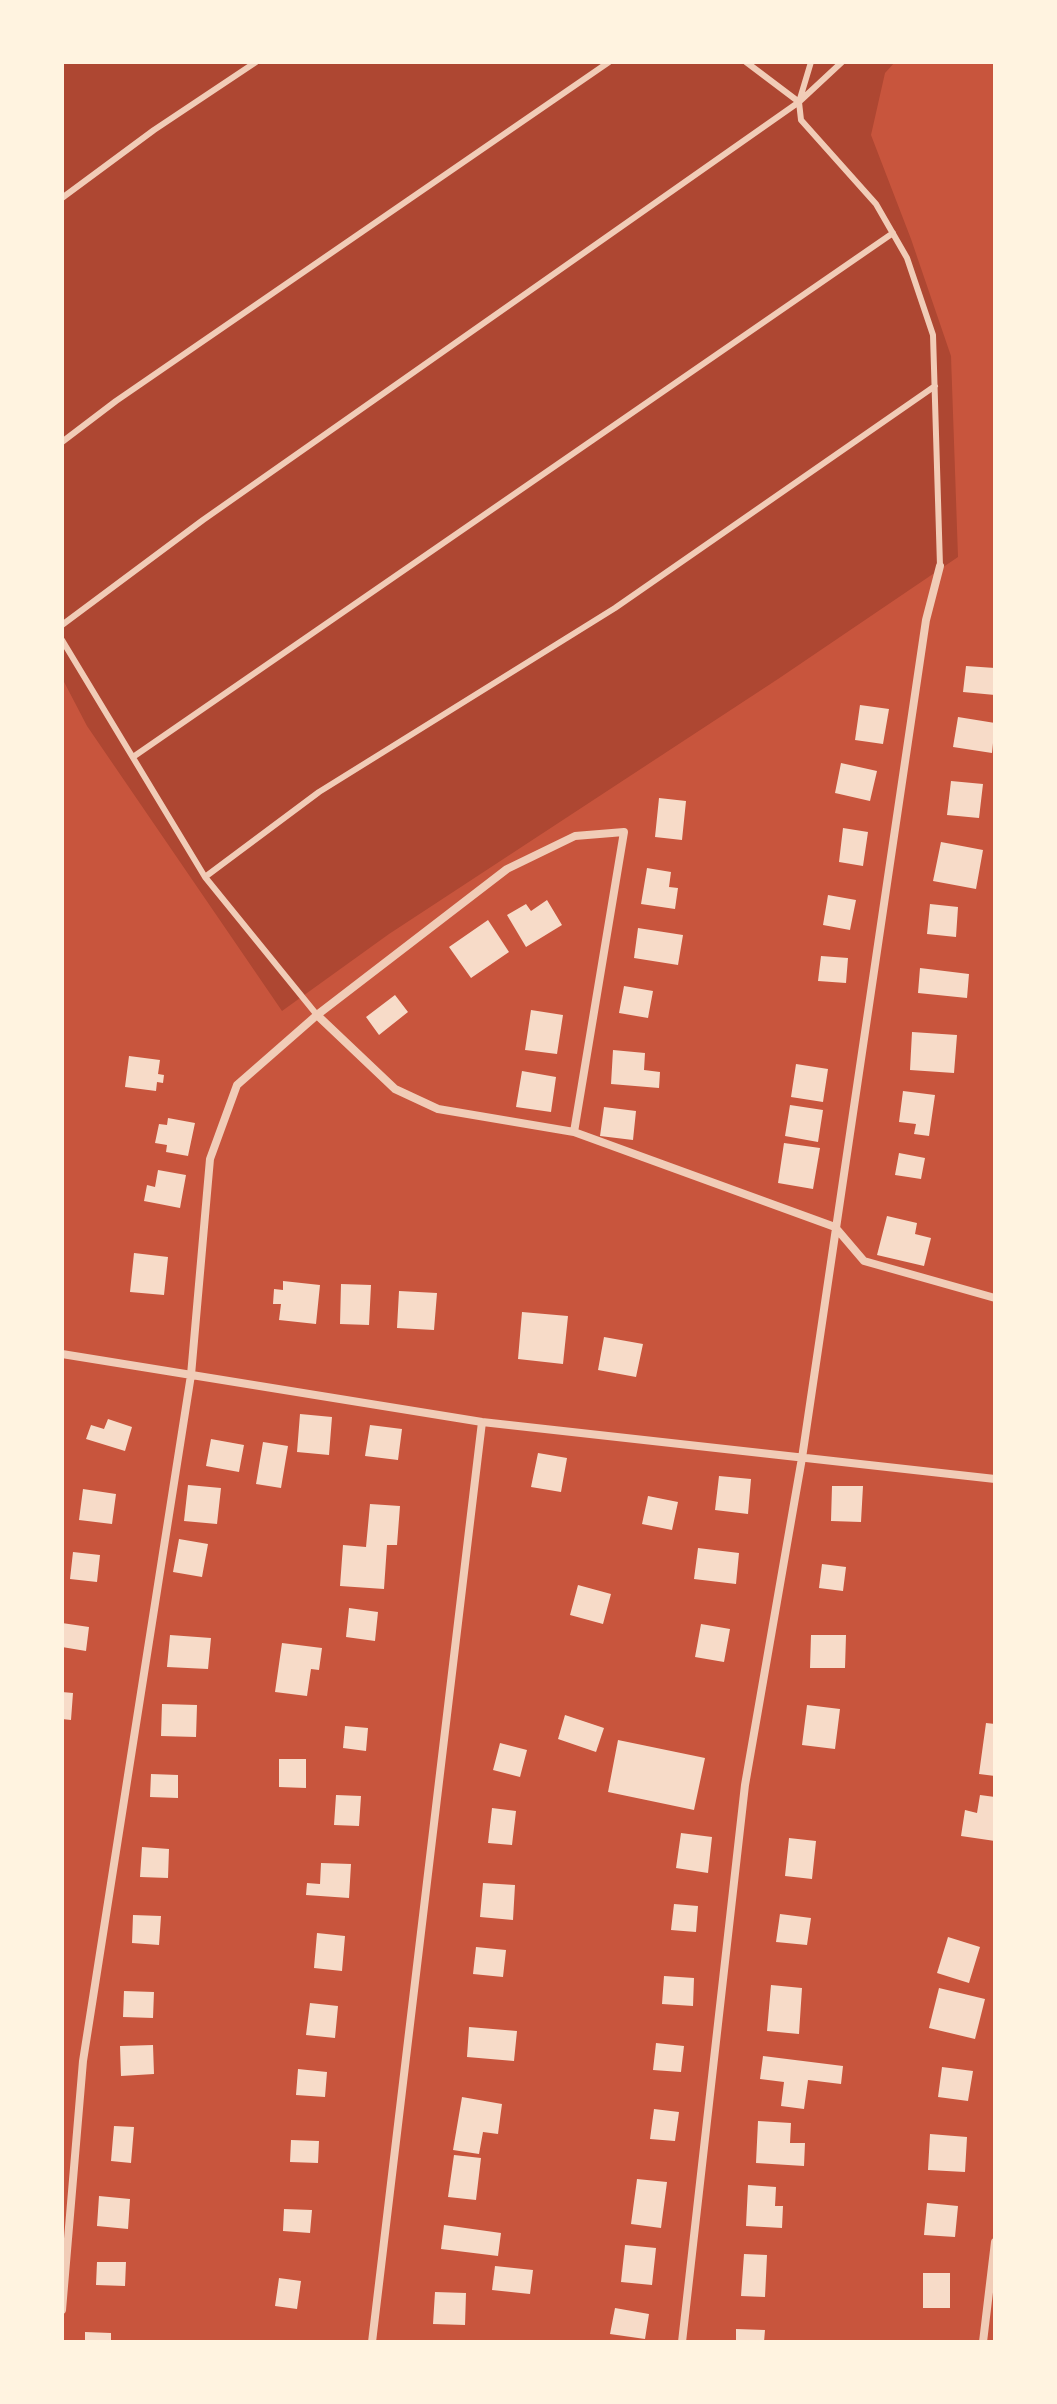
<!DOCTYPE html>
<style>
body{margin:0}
#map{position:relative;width:1057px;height:2404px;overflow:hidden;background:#c8553d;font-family:"Golos Text",sans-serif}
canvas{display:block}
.frame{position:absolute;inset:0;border:64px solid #fff3e0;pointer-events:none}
</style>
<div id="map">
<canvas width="1057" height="2404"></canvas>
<div class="frame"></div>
</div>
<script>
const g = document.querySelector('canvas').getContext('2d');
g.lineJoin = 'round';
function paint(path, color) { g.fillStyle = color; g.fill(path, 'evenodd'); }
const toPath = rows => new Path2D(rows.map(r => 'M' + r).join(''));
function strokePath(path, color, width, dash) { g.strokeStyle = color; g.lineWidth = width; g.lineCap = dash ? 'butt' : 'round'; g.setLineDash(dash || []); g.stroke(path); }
paint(toPath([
 [62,62,895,62,885,73,871,135,911,239,951,356,958,557,778,679,389,934,282,1011,87,726,62,678]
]), '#ae4732');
paint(toPath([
 [966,666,995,668,995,695,963,692],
 [860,705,889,709,883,744,855,740],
 [958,717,995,723,992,753,953,747],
 [841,763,877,771,870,801,835,793],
 [951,781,983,784,979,818,947,815],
 [659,798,686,801,682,840,655,837],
 [843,828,868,832,863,866,839,862],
 [941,842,983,850,976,889,933,881],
 [647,868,671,872,669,887,678,888,675,909,641,904],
 [828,895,856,900,850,930,823,925],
 [547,900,562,925,526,947,507,915,526,904,531,911],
 [930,904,958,907,956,937,927,934],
 [488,920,509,952,471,978,449,947],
 [638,928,683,935,678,965,634,958],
 [821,956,848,958,846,983,818,981],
 [920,968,969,974,967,998,918,993],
 [624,986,653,991,648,1018,619,1013],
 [395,995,408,1012,379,1035,366,1017],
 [531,1010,563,1015,557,1054,525,1050],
 [912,1032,957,1035,954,1073,910,1070],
 [613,1050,645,1053,644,1070,660,1072,659,1088,611,1084],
 [129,1056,160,1060,158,1074,164,1075,163,1083,157,1082,156,1091,125,1087],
 [796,1064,828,1069,823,1102,791,1097],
 [522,1071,556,1077,551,1112,516,1107],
 [903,1091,935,1095,929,1136,914,1134,916,1124,899,1122],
 [790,1105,823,1110,818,1142,785,1136],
 [604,1107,636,1111,633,1140,600,1136],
 [168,1118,195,1123,188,1156,166,1152,167,1145,155,1143,159,1124,167,1125],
 [784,1143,820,1148,813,1189,778,1183],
 [899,1153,925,1158,921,1179,895,1175],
 [158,1170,186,1175,180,1208,144,1201,147,1185,155,1187],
 [887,1216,917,1223,915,1234,931,1238,924,1266,877,1255],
 [134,1253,168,1257,164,1295,130,1292],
 [283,1281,320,1285,316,1324,279,1320,281,1304,273,1304,274,1289,283,1290],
 [341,1284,371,1285,369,1325,340,1324],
 [399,1291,437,1293,434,1330,397,1328],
 [522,1312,568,1316,563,1364,518,1359],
 [604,1337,643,1344,636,1377,598,1370],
 [300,1414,332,1417,329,1455,297,1452],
 [108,1419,132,1427,125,1451,86,1439,91,1425,104,1429],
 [370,1425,402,1429,398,1460,365,1456],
 [211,1439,244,1445,239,1472,206,1466],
 [263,1442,288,1446,281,1488,256,1484],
 [538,1453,567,1458,561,1492,531,1487],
 [719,1476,751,1479,748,1514,715,1510],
 [188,1485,221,1488,217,1524,184,1521],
 [832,1486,863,1486,861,1522,831,1521],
 [83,1489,116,1494,112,1524,79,1520],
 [648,1496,678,1502,672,1530,642,1524],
 [370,1504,400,1506,397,1545,387,1545,384,1589,340,1586,343,1545,366,1547],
 [179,1539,208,1544,202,1577,173,1572],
 [698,1548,739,1553,736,1584,694,1579],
 [73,1552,100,1555,97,1582,70,1579],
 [822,1564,846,1567,843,1591,819,1588],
 [578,1585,611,1594,603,1624,570,1615],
 [349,1608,378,1612,375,1641,346,1637],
 [62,1623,89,1627,86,1651,62,1647],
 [701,1624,730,1629,724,1662,695,1657],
 [170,1635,211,1638,208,1669,167,1667],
 [811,1635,846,1635,845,1668,810,1668],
 [282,1643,322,1648,319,1670,311,1669,307,1696,275,1692],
 [62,1692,73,1693,71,1720,62,1719],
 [162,1704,197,1705,196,1737,161,1736],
 [807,1705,840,1709,835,1749,802,1745],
 [565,1715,604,1728,596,1752,558,1739],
 [986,1723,995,1724,995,1776,979,1774],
 [345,1726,368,1728,366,1751,343,1748],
 [618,1740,705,1758,694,1810,608,1792],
 [500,1743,527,1750,520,1777,493,1770],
 [279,1759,306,1759,306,1788,279,1787],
 [151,1774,178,1775,178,1798,150,1797],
 [336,1795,361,1796,359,1826,334,1825],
 [980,1795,995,1797,995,1841,961,1836,965,1810,977,1813],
 [492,1808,516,1811,512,1845,488,1843],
 [681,1833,712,1837,708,1873,676,1868],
 [789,1838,816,1841,812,1879,785,1876],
 [142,1847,169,1849,168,1878,140,1877],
 [321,1863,351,1864,349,1898,306,1895,307,1883,320,1884],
 [483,1883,515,1885,513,1920,480,1917],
 [674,1904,698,1906,696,1932,671,1930],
 [780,1914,811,1918,807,1945,776,1942],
 [133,1915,161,1916,159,1945,132,1943],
 [317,1933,345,1936,342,1971,314,1968],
 [948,1937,980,1947,969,1983,937,1973],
 [476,1947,506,1950,503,1977,473,1974],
 [664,1976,694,1978,693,2006,662,2004],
 [771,1985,802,1988,799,2034,767,2031],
 [939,1988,985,1999,975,2039,929,2028],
 [124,1991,154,1992,153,2018,123,2017],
 [310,2003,338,2006,335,2038,306,2035],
 [469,2027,517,2031,514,2061,467,2057],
 [656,2043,684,2046,681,2072,653,2070],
 [153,2045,154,2074,121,2076,120,2046],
 [763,2056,843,2066,841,2084,808,2080,804,2109,781,2106,784,2082,760,2079],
 [942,2067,973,2071,968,2101,938,2097],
 [298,2069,327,2072,325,2097,296,2095],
 [462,2097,502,2104,498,2134,483,2132,479,2154,453,2150],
 [654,2109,679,2112,675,2141,650,2139],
 [758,2121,791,2123,790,2143,805,2143,804,2166,756,2163],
 [114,2126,134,2127,131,2163,111,2161],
 [930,2134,967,2137,965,2172,928,2170],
 [291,2140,319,2141,318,2163,290,2162],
 [454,2155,481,2158,476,2200,448,2197],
 [637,2179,667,2182,661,2228,631,2224],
 [748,2185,776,2187,775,2206,783,2206,782,2228,746,2226],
 [99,2196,130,2199,128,2229,97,2226],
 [927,2203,958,2206,955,2237,924,2235],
 [284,2209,312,2210,310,2233,283,2231],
 [444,2225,501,2233,498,2256,441,2249],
 [625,2245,656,2248,652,2285,621,2282],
 [744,2254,767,2255,765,2297,741,2296],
 [97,2262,126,2262,125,2286,96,2285],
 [495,2266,533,2270,530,2294,492,2290],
 [923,2273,950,2273,950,2308,923,2308],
 [279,2278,301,2281,297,2309,275,2306],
 [435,2292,466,2293,465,2325,433,2324],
 [615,2308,649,2314,645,2339,610,2334],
 [736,2329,765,2330,764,2342,736,2342],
 [85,2332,111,2333,111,2342,85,2342]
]), '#f7dbc8');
strokePath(toPath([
 [746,62,799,102],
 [811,62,799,102,801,120,876,204,907,258,933,335,940,566],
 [62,198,154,130,256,62],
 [62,442,116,401,609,62],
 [62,625,203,520,799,102,842,62],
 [62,640,205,877,317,1015],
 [133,757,893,233],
 [205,877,319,792,615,608,935,386]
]), '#f1ccb7', 6);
strokePath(toPath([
 [317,1015,395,1089,438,1109,574,1132,835,1227,864,1261,995,1298],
 [62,1354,482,1422,995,1479],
 [62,2310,83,2061,191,1375,210,1159,237,1085,317,1015,507,869,575,836,624,832,574,1132],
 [372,2342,482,1422],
 [682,2342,745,1785,802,1458,926,620,940,566],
 [983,2342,995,2242]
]), '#f1ccb7', 8);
</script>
